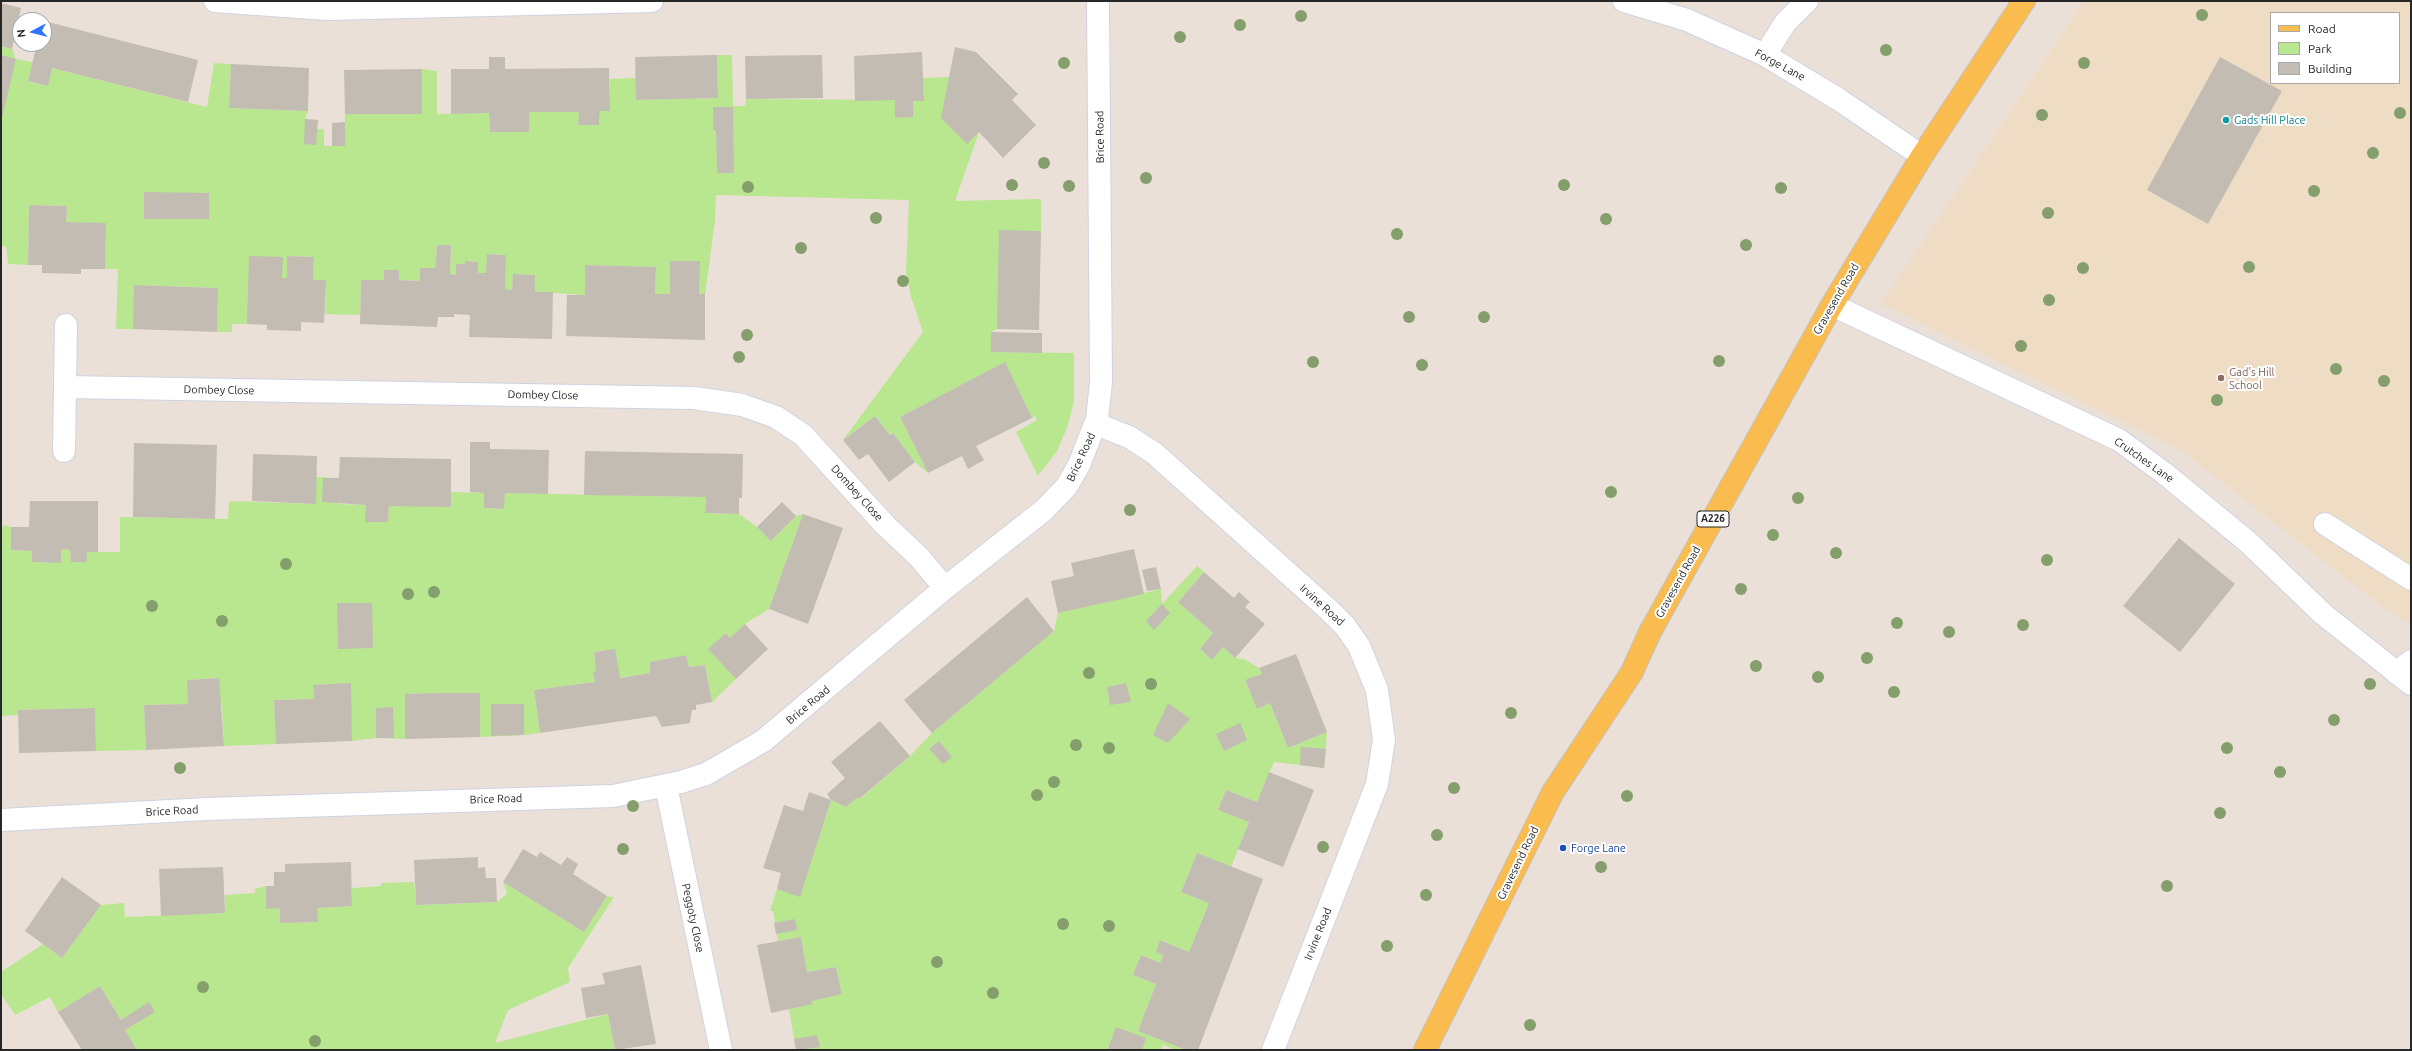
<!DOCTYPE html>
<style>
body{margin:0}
#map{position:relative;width:2412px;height:1051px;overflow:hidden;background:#ebe0d7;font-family:Ubuntu,sans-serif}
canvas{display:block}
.frame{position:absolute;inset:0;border:2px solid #272727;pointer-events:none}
.legend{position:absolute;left:2270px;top:12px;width:130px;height:72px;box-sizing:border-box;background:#fff;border:1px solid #a9a9a9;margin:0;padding:5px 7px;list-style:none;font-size:12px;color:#272727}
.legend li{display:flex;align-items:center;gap:8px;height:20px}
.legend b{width:20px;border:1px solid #a9a9a9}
.north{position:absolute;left:12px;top:12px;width:40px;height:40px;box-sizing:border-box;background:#fff;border:1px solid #a9a9a9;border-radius:50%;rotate:263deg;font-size:11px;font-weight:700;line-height:16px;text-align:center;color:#272727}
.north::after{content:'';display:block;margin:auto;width:14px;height:18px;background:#3172ff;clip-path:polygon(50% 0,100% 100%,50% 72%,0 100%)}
</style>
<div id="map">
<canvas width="2412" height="1051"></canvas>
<div class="frame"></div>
<ul class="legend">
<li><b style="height:5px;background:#fabc4e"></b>Road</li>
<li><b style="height:11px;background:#b8e78f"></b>Park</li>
<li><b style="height:11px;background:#c2bcb3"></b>Building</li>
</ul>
<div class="north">N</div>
</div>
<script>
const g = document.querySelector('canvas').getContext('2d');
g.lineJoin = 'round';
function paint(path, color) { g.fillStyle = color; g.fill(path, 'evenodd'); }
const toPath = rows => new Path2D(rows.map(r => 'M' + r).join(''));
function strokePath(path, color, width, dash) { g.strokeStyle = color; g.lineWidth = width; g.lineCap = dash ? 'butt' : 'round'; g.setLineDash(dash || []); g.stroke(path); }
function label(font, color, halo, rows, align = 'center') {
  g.font = font + ' Ubuntu,sans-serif'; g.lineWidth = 4; g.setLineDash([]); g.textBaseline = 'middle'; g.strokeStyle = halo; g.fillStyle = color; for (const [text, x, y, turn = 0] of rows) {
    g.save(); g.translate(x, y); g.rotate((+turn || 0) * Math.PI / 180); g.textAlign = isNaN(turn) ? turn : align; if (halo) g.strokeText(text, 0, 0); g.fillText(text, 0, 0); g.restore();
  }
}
paint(toPath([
 [2084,1,2411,1,2411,625,2384,608,2182,451,1881,304],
 [2271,13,2399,13,2399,83,2271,83]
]), '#efdcc5');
paint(toPath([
 [1,46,12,49,16,59,33,62,28,81,47,86,52,68,207,107,214,63,231,64,229,108,308,111,305,119,318,120,317,129,324,129,324,146,345,146,345,114,422,114,422,69,437,71,437,114,489,113,490,132,529,132,529,112,579,112,579,125,599,125,600,111,610,111,610,79,636,78,636,100,718,98,717,55,732,55,733,106,745,106,746,99,895,100,896,118,913,117,913,101,924,101,923,78,949,77,979,132,955,201,1041,199,1041,231,997,329,991,332,991,352,1074,353,1074,401,1067,428,1057,451,1038,476,1016,432,1037,420,1035,416,1032,418,1004,363,900,417,928,473,915,462,893,433,890,435,875,416,843,440,923,332,911,297,906,272,909,200,716,195,715,221,705,294,699,294,699,261,670,261,670,294,655,294,656,267,585,265,585,295,535,292,535,275,513,274,512,290,505,289,506,255,487,254,486,273,478,273,478,262,466,261,465,264,456,264,456,275,450,274,451,246,437,245,435,268,420,268,420,281,399,280,399,270,384,270,384,280,361,280,360,315,325,314,326,280,313,280,314,257,287,256,287,278,282,278,247,324,232,324,232,332,217,332,218,288,135,285,133,329,116,329,118,269,105,269,106,224,66,222,67,206,29,205,28,265,8,264,6,246,1,246],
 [316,477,339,478,339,504,366,505,366,522,388,522,389,506,451,492,484,493,484,508,503,509,505,493,706,497,705,513,739,514,757,527,771,541,796,516,803,514,769,609,745,624,730,638,726,633,709,649,736,679,712,702,705,665,689,667,686,655,651,662,650,673,610,679,605,650,594,652,596,671,593,672,595,682,534,690,540,733,524,735,480,737,480,693,405,694,405,739,376,738,352,741,350,684,313,685,314,699,274,700,276,744,224,746,222,704,220,704,218,678,187,680,188,704,144,705,146,750,96,751,95,708,18,710,18,715,1,716,1,530,4,525,11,527,11,550,32,551,32,562,60,563,61,549,70,550,71,562,87,562,87,552,120,552,120,517,228,519,229,501,315,504],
 [1197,566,1204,572,1178,602,1213,633,1200,649,1212,660,1223,647,1235,658,1244,659,1259,668,1262,674,1245,681,1257,708,1270,703,1288,748,1327,732,1324,768,1274,762,1257,802,1226,790,1218,810,1249,822,1231,867,1197,853,1181,892,1209,903,1189,952,1161,940,1156,952,1163,955,1160,963,1141,955,1133,975,1156,984,1138,1031,1186,1050,1176,1050,1163,1045,1161,1050,796,1050,789,1009,813,1004,812,1001,842,994,836,967,807,972,801,937,778,941,773,911,770,911,777,889,800,896,831,800,846,807,858,797,860,799,910,756,932,733,1054,631,1058,613,1161,589,1162,604],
 [414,882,416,905,497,902,507,894,503,882,584,932,607,896,614,897,568,968,570,982,508,1010,495,1043,608,1014,615,1050,137,1050,125,1030,154,1012,149,1003,121,1020,100,986,58,1012,50,997,15,1015,1,994,1,972,43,944,62,958,101,905,124,903,125,917,225,913,225,895,255,893,255,889,266,886,266,908,280,908,280,923,317,922,317,908,352,906,352,888,381,886,381,883]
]), '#b8e78f');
paint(toPath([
 [1,3,21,8,12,49,1,46],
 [44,21,198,60,188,102,52,68,48,86,28,81,37,44,44,44],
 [955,47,976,52,1018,94,1012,100,1036,125,1003,158,979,132,967,144,941,118],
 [922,52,924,101,913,101,913,117,895,118,895,100,855,101,854,56],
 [1,55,16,59,2,118,1,118],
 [717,55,718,98,636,100,635,57],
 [822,55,823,98,746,99,745,56],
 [489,57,505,57,505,69,609,68,610,111,600,111,599,125,578,125,579,112,529,112,529,132,490,132,489,113,451,114,451,69,489,69],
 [2220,57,2282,91,2208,224,2147,190],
 [231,64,309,68,308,111,229,108],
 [422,69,422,114,345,114,344,70],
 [713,107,733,107,734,173,717,173,716,130,713,130],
 [305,119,318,120,316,145,304,144],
 [345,122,345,146,332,146,332,123],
 [144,192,209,193,209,219,144,219],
 [29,205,67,206,66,222,106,223,105,269,81,269,81,274,42,273,42,265,28,265],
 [999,230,1041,231,1039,330,997,329],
 [437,245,451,245,450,274,456,275,456,264,465,264,465,261,478,262,478,273,486,273,487,254,506,255,505,289,512,290,513,274,535,275,535,292,553,292,552,339,469,337,470,315,454,314,454,317,438,317,437,327,360,324,361,280,384,280,384,270,399,270,399,280,420,281,420,268,435,268],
 [249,256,283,257,282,278,287,278,287,256,314,257,313,280,326,280,324,323,301,322,301,331,267,330,267,325,247,324],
 [670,261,700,261,699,294,705,294,705,340,566,336,567,295,585,295,585,265,656,267,655,294,670,294],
 [134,285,218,288,217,332,133,329],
 [991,332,1042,333,1042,353,991,352],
 [1005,362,1032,418,976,446,984,460,968,469,962,456,928,473,900,417],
 [875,416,890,435,893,433,915,462,889,482,868,454,859,460,843,440],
 [470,442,490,442,490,449,549,450,548,494,505,493,504,509,484,508,484,493,470,492],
 [134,443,217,445,215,519,133,517],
 [585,451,743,454,742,498,739,498,739,514,705,513,706,497,584,495],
 [253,454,317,456,316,504,252,501],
 [340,457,451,459,451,507,389,506,388,522,365,522,366,505,322,502,323,478,339,478],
 [30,501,98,501,98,552,87,552,87,562,71,562,70,550,61,549,61,563,32,562,32,551,11,550,11,527,29,527],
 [782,502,796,516,771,541,757,527],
 [803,514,843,528,808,624,769,609],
 [2179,538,2235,584,2180,652,2123,606],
 [1134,549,1144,594,1058,613,1051,581,1074,576,1071,563],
 [1156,567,1161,589,1147,591,1142,570],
 [1204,572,1234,598,1239,592,1250,602,1245,607,1265,624,1235,658,1223,647,1212,660,1200,649,1213,633,1178,602],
 [1027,597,1054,631,932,733,904,700],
 [337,603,372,603,373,648,338,649],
 [1162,604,1170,613,1154,630,1146,621],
 [745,624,768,649,736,679,708,649,726,633,730,638],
 [615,649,620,678,650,673,650,662,686,655,689,667,705,665,712,702,696,705,696,710,692,710,690,723,662,727,656,716,540,733,534,690,595,682,593,672,596,671,594,652],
 [1296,654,1327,732,1288,748,1270,703,1257,709,1245,680,1262,674,1259,668],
 [219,678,224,746,146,750,144,705,188,704,187,680],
 [351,683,352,741,276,744,274,700,314,699,313,685],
 [1126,683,1131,702,1110,705,1107,687],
 [441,693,480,693,480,737,405,739,405,694],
 [1168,703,1190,719,1168,743,1153,735],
 [491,704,524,704,524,735,491,736],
 [393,707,394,738,376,738,376,708],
 [95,708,96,751,19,753,18,710],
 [880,721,910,756,859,799,858,797,846,807,831,800,800,897,777,889,781,873,763,868,784,805,803,811,809,792,831,800,827,794,845,778,831,762],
 [1240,723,1247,740,1224,751,1216,734],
 [939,741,952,757,943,764,929,749],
 [1301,747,1326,749,1324,768,1300,765],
 [1269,772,1314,790,1283,867,1238,849,1249,822,1218,810,1226,790,1257,802],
 [523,849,537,857,540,852,561,865,567,857,578,864,573,874,607,896,584,932,503,882],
 [1197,853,1263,879,1198,1050,1186,1050,1138,1031,1156,984,1133,975,1141,955,1160,963,1163,955,1156,952,1160,940,1189,952,1209,903,1181,892],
 [478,857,478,868,485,867,486,878,496,878,497,902,416,905,414,860],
 [351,862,352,906,317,908,318,922,280,923,280,908,266,909,266,886,274,886,274,872,285,872,285,864],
 [223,867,225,913,161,916,159,869],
 [62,877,101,905,62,958,25,931],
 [795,919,797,930,776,934,774,923],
 [801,937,807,972,836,967,842,994,812,1001,813,1004,771,1013,757,945],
 [641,965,656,1044,615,1050,608,1014,586,1018,581,988,605,984,602,973],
 [100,986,121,1020,149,1002,155,1012,125,1030,137,1050,82,1050,58,1012],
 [1116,1027,1146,1038,1142,1050,1108,1049],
 [817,1035,820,1047,796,1050,794,1039]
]), '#c2bcb3');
const service = toPath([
 [1765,55,1785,23,1807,1],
 [2325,524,2411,579],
 [2396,673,2411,661]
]);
const minor = toPath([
 [65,387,694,398,742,405,776,417,803,435,885,525,919,557,945,588],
 [1096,424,1129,437,1154,453,1329,610,1345,626,1359,646,1377,690,1384,740,1377,784,1273,1050],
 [64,451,66,325],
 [666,786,721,1050],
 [1,820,207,809,613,796,681,782,706,774,763,741,945,588,1044,510,1067,486,1079,465,1097,419,1101,382,1098,1]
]);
const tertiary = toPath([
 [215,1,327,9,652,1],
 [1624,1,1687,20,1765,55,1838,99,1922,156],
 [1832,305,2119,440,2164,473,2248,542,2323,614,2411,684]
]);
const primary = toPath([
 [1425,1050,1553,792,1632,672,1650,632,1832,305,1922,156,2024,1]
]);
strokePath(service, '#cdd3e2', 24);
strokePath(minor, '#cdd3e2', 24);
strokePath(tertiary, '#cdd3e2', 24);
strokePath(primary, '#c3c3c3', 24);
strokePath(service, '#fff', 22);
strokePath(minor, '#fff', 22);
strokePath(tertiary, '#fff', 22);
strokePath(primary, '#fabc4e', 22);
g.fillStyle = '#849e6c';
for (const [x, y] of [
 [2202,15],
 [1301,16],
 [1240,25],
 [1180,37],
 [1886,50],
 [1064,63],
 [2084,63],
 [2400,113],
 [2042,115],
 [2373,153],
 [1044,163],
 [1146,178],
 [1012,185],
 [1564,185],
 [1069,186],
 [748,187],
 [1781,188],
 [2314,191],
 [2048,213],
 [876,218],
 [1606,219],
 [1397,234],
 [1746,245],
 [801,248],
 [2249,267],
 [2083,268],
 [903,281],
 [2049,300],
 [1409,317],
 [1484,317],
 [747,335],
 [2021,346],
 [739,357],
 [1719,361],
 [1313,362],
 [1422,365],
 [2336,369],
 [2384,381],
 [2217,400],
 [1611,492],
 [1798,498],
 [1130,510],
 [1773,535],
 [1836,553],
 [2047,560],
 [286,564],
 [1741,589],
 [434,592],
 [408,594],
 [152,606],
 [222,621],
 [1897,623],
 [2023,625],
 [1949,632],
 [1867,658],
 [1756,666],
 [1089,673],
 [1818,677],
 [1151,684],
 [2370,684],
 [1894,692],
 [1511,713],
 [2334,720],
 [1076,745],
 [1109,748],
 [2227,748],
 [180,768],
 [2280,772],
 [1054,782],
 [1454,788],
 [1037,795],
 [1627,796],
 [633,806],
 [2220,813],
 [1437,835],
 [1323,847],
 [623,849],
 [1601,867],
 [2167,886],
 [1426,895],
 [1063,924],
 [1109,926],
 [1387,946],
 [937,962],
 [203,987],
 [993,993],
 [1530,1025],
 [315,1041]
]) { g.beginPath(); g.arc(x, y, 6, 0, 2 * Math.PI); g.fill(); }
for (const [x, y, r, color] of [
 [2226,120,4,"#0f9aa8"],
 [2221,378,4,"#8d6e63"],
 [1563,848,4,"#1a4fb4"]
]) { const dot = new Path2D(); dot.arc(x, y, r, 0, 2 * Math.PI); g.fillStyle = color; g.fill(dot); strokePath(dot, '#fff', 1.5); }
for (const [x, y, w] of [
 [1713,519,32]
]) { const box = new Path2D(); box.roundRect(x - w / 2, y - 8, w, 16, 3); g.fillStyle = '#fff'; g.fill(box); strokePath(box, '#272727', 1); }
label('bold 10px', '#272727', null, [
 ["A226",1713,519]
]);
label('11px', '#272727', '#fff', [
 ["Forge Lane",1780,65,28],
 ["Brice Road",1100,137,-91],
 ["Gravesend Road",1836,299,-60],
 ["Dombey Close",219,390,1],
 ["Dombey Close",543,395,1],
 ["Brice Road",1081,457,-65],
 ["Crutches Lane",2144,460,35],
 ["Dombey Close",857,493,48],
 ["Gravesend Road",1678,582,-61],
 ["Irvine Road",1322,605,42],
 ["Brice Road",808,705,-40],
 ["Brice Road",496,799,-2],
 ["Brice Road",172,811,-3],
 ["Gravesend Road",1518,863,-64],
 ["Peggoty Close",693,918,78],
 ["Irvine Road",1318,934,-68]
]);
label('11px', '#0d838f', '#fff', [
 ["Gads Hill Place",2234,120]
], 'left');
label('11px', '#785e54', '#fff', [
 ["Gad's Hill",2229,372],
 ["School",2229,385]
], 'left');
label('11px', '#164399', '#fff', [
 ["Forge Lane",1571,848]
], 'left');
</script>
